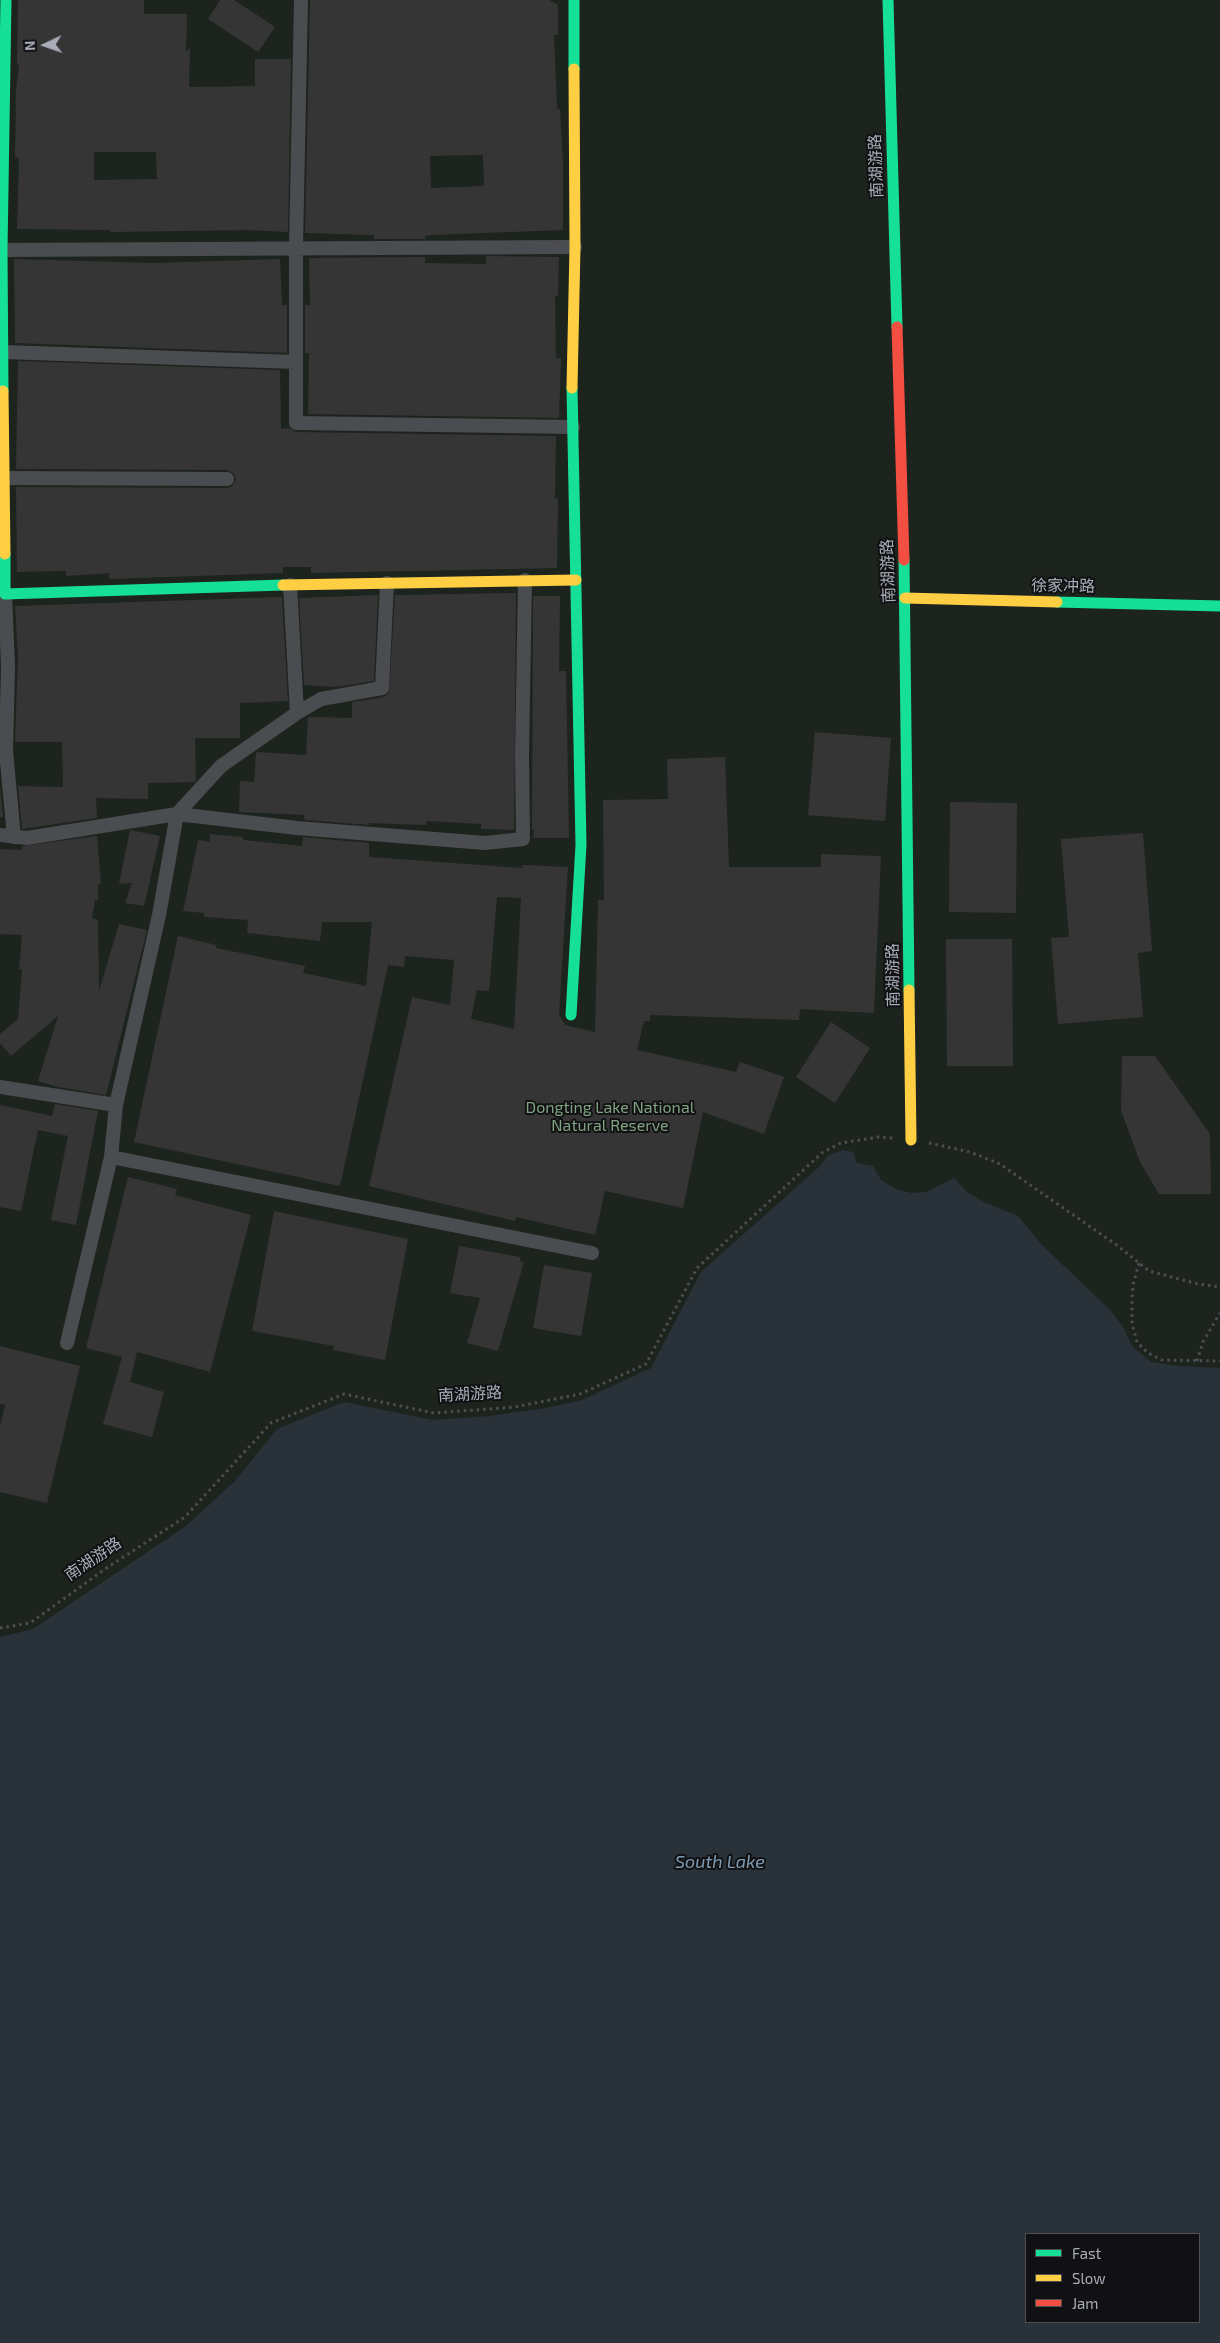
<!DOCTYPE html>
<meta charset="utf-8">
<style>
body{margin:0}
#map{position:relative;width:1220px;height:2343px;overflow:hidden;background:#171717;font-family:"Exo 2",sans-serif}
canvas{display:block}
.legend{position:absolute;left:1025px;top:2233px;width:175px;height:90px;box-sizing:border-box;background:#111113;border:1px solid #4d4f55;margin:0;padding:6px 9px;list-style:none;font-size:15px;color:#a8adb8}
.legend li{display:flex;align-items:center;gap:10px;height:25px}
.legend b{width:25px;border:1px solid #4d4f55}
.north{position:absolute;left:20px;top:20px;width:50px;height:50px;-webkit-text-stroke:4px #111113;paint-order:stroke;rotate:267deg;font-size:14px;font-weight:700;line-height:20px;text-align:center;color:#a8adb8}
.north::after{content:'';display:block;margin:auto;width:18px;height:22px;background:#a8adb8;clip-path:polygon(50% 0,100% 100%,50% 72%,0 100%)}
</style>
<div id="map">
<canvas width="1220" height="2343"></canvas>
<ul class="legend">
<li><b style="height:6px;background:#16e098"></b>Fast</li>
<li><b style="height:6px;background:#ffcf43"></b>Slow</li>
<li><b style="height:6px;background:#f24e42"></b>Jam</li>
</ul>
<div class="north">N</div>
</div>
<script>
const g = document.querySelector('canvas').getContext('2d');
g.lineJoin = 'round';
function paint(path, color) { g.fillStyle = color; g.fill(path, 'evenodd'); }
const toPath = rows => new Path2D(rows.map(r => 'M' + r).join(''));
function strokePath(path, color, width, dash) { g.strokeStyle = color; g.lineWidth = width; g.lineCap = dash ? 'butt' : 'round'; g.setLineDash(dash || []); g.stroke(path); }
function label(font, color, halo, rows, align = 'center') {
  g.font = font + ' "Exo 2","Noto Sans SC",sans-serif'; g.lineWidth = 4; g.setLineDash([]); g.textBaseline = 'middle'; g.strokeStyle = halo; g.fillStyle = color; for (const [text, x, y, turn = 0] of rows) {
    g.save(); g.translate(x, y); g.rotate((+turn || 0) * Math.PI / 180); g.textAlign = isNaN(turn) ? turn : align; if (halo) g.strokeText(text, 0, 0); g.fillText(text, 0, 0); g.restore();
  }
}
paint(toPath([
 [0,0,1220,0,1220,2343,0,2343],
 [1026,2234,1199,2234,1199,2322,1026,2322]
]), '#1d241e');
paint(toPath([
 [842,1150,853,1152,857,1163,873,1166,881,1180,898,1190,912,1193,926,1192,954,1178,968,1193,984,1202,1018,1216,1041,1244,1110,1310,1123,1327,1132,1346,1151,1362,1177,1366,1220,1368,1220,2343,0,2343,0,1637,33,1629,186,1526,235,1481,277,1429,344,1402,433,1420,489,1416,546,1408,582,1400,651,1368,701,1272,819,1167,828,1156],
 [1026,2234,1199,2234,1199,2322,1026,2322]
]), '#2a3239');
paint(toPath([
 [18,0,144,0,144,14,187,14,186,52,190,47,189,87,255,86,255,59,291,59,288,232,249,230,110,232,110,230,17,229,19,158,15,157,16,92,19,64,17,64],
 [94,152,156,152,157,179,94,180],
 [220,0,234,0,275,27,258,52,208,19],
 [310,0,549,0,558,5,558,35,554,35,557,109,560,109,563,164,563,230,432,235,425,236,425,239,374,239,374,235,305,233],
 [483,155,484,186,431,188,430,156],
 [486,256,559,257,558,296,555,296,556,358,561,358,559,418,308,414,309,353,305,353,305,305,310,305,309,258,425,257,425,263,486,264],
 [14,259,154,263,280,259,282,305,287,305,287,353,15,343],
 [18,361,280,370,281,429,289,428,296,432,556,436,555,498,558,498,557,568,311,573,311,567,283,567,283,573,109,579,109,573,66,576,66,571,17,572,16,487,227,488,232,486,236,480,234,474,227,470,16,469],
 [516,593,514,830,481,829,481,824,426,821,426,825,369,823,369,825,305,820,304,815,239,812,240,781,254,782,256,752,306,755,308,717,352,718,352,702,384,697,389,693,395,595],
 [378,595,374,681,336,687,304,685,299,598],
 [533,596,560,596,559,671,566,671,569,838,533,838,534,830,532,830],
 [282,597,288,701,240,703,240,738,195,738,196,781,194,782,148,783,148,799,96,798,97,818,22,829,18,786,63,787,62,742,15,742,18,656,15,606],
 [815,732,891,738,885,821,808,815],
 [725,757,729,867,821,867,821,854,881,856,874,1013,800,1009,799,1020,650,1015,650,1021,644,1021,637,1050,736,1072,740,1062,784,1077,764,1134,703,1112,683,1208,605,1191,595,1235,516,1217,515,1221,369,1186,412,997,450,1005,454,960,405,956,404,967,388,965,340,1186,134,1142,178,936,216,945,216,948,305,966,303,973,366,986,372,922,322,922,320,941,247,933,248,920,204,917,204,913,183,911,198,840,210,842,210,834,243,837,243,840,302,846,303,837,369,843,369,857,522,868,523,865,568,867,559,1015,565,1025,595,1032,598,900,604,900,603,800,668,799,667,759],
 [497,897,521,898,514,1029,471,1019,477,990,489,991],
 [0,786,3,817,0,817],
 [950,802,1017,803,1016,913,949,912],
 [130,830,160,836,144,906,125,903,132,883,119,884],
 [1143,833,1152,951,1138,953,1143,1017,1058,1024,1051,938,1069,937,1061,839],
 [97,836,101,884,98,885,98,900,95,900,92,918,98,920,99,991,119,924,147,930,106,1095,58,1087,38,1081,58,1016,11,1056,0,1043,0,1034,18,1019,22,969,19,969,22,935,0,934,0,849,22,850,22,846],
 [946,939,1012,939,1013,1066,947,1066],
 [831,1022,870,1048,835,1103,796,1077],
 [1122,1056,1155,1056,1210,1134,1211,1194,1159,1194,1140,1162,1121,1110],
 [55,1104,98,1111,76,1225,51,1220,68,1136,38,1130,21,1211,0,1207,0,1105,52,1116],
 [128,1177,177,1189,175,1195,251,1215,210,1372,137,1352,130,1382,164,1392,152,1437,103,1424,122,1357,86,1348],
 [274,1211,408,1239,385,1360,333,1350,334,1346,252,1331],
 [459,1246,520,1257,520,1261,524,1262,498,1351,467,1343,480,1298,450,1293],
 [544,1265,592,1273,581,1336,533,1328],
 [0,1346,80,1366,47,1503,0,1492,0,1427,5,1405,0,1404]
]), '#353536');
strokePath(toPath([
 [929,1143,970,1152,1000,1164,1118,1246,1149,1271,1198,1284,1220,1287],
 [1139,1263,1133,1285,1132,1301,1132,1324,1137,1342,1148,1353,1162,1360,1220,1361],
 [1197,1361,1203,1342,1220,1313],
 [0,1628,30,1623,108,1567,185,1517,271,1423,344,1394,434,1413,515,1407,580,1394,646,1364,697,1268,823,1152,841,1143,879,1137,893,1138]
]), '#4d4e52', 3, [2.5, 4]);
strokePath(toPath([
 [301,0,296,248,296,423,573,427],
 [0,250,575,247],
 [4,352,296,362],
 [0,478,227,479],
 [290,585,297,713],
 [5,594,8,666,6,751,14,837],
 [0,835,27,838,177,814,297,828,485,843,523,839,522,756,525,580],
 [0,1087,116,1105],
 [111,1157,592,1253],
 [67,1343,111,1157,116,1105,159,915,177,814,221,766,297,713,321,699,382,688,387,583]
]), '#4b4c50', 14);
strokePath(toPath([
 [574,0,574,69],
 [888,0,897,327],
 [3,391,2,250,6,0],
 [5,554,5,594,283,585],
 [904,560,909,990],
 [1057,602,1220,606],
 [571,1015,581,845,572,388]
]), '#16e098', 11);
strokePath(toPath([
 [572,388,575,247,574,69],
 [3,391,5,554],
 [283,585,576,580],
 [905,598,1057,602],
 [909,990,911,1140]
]), '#ffcf43', 11);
strokePath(toPath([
 [897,327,904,560]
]), '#f24e42', 11);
label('16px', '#a8adb8', '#111113', [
 ["南湖游路",876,166,-92],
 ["南湖游路",888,571,-92],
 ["徐家冲路",1063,586,1],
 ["南湖游路",893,975,-91],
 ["南湖游路",470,1394,-3],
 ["南湖游路",93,1559,-34]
]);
label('16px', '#7fa381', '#111113', [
 ["Dongting Lake National",610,1108],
 ["Natural Reserve",610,1126]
]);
label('italic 18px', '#7f9bb3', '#111113', [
 ["South Lake",720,1862]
]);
</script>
